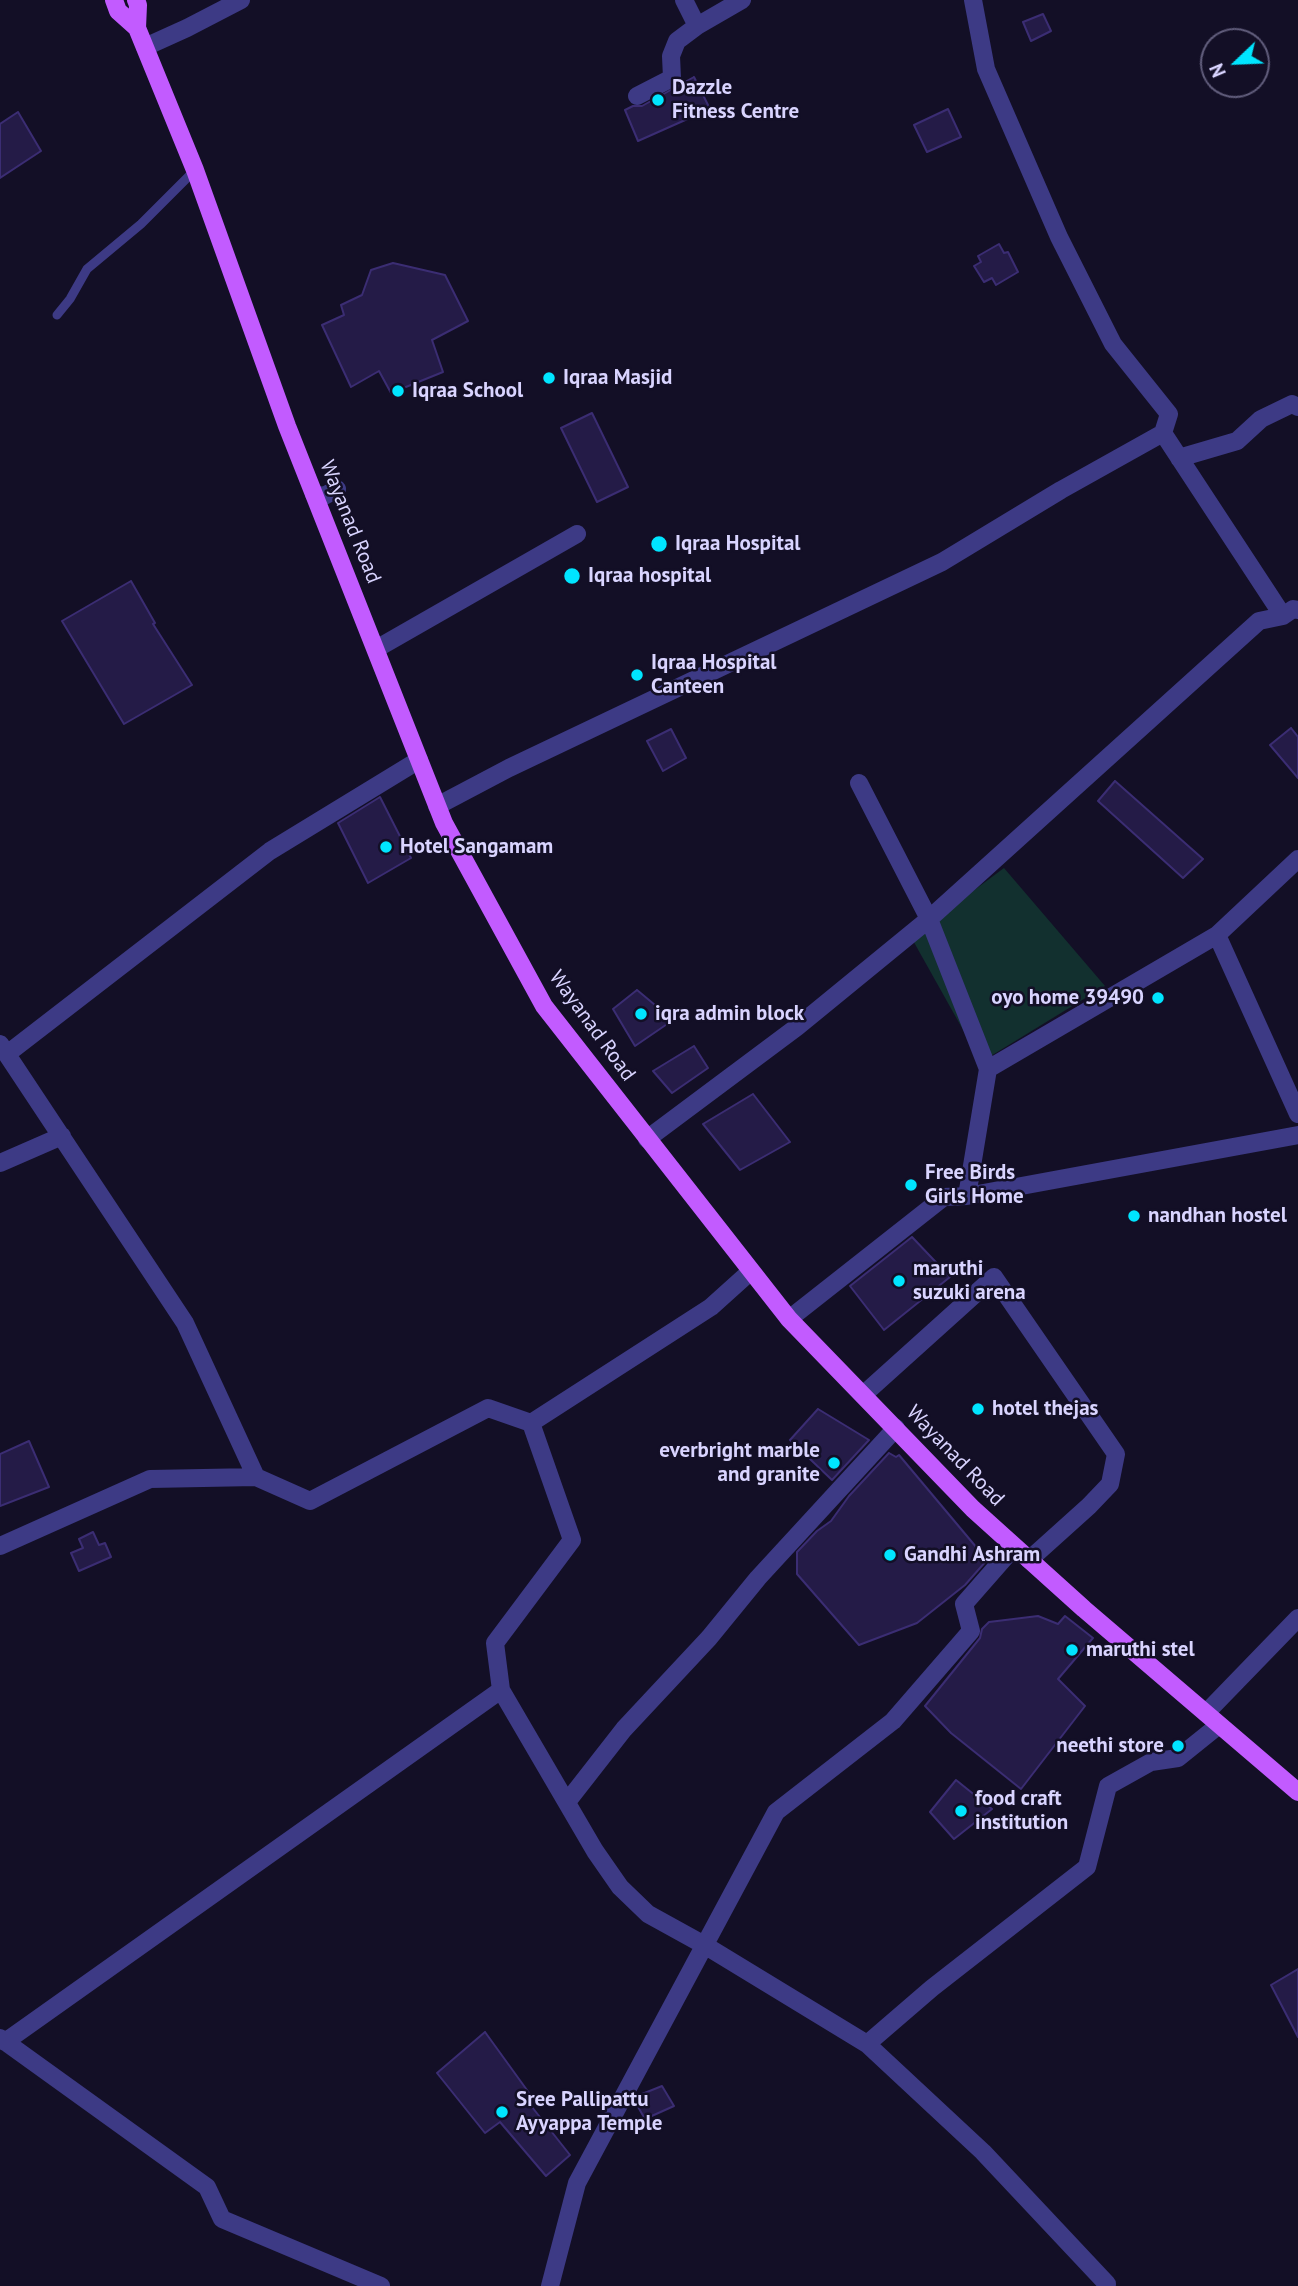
<!DOCTYPE html>
<style>
body{margin:0}
#map{position:relative;width:1298px;height:2286px;overflow:hidden;background:#130f26;font-family:"PT Sans",sans-serif}
canvas{display:block}
.north{position:absolute;left:1200px;top:28px;width:70px;height:70px;box-sizing:border-box;background:#130f26;border:2px solid #625e7d;border-radius:50%;rotate:247deg;font-size:19px;font-weight:700;line-height:28px;text-align:center;color:#d9d4ff}
.north::after{content:'';display:block;margin:auto;width:24px;height:32px;background:#00e5ff;clip-path:polygon(50% 0,100% 100%,50% 72%,0 100%)}
</style>
<div id="map">
<canvas width="1298" height="2286"></canvas>
<div class="north">N</div>
</div>
<script>
const g = document.querySelector('canvas').getContext('2d');
g.lineJoin = 'round';
function paint(path, color) { g.fillStyle = color; g.fill(path, 'evenodd'); }
const toPath = rows => new Path2D(rows.map(r => 'M' + r).join(''));
function strokePath(path, color, width, dash) { g.strokeStyle = color; g.lineWidth = width; g.lineCap = dash ? 'butt' : 'round'; g.setLineDash(dash || []); g.stroke(path); }
function label(font, color, halo, rows, align = 'center') {
  g.font = font + ' "PT Sans",sans-serif'; g.lineWidth = 5; g.setLineDash([]); g.textBaseline = 'middle'; g.strokeStyle = halo; g.fillStyle = color; for (const [text, x, y, turn = 0] of rows) {
    g.save(); g.translate(x, y); g.rotate((+turn || 0) * Math.PI / 180); g.textAlign = isNaN(turn) ? turn : align; if (halo) g.strokeText(text, 0, 0); g.fillText(text, 0, 0); g.restore();
  }
}
paint(toPath([
 [1004,868,1105,986,981,1062,911,937]
]), '#12302f');
const building = toPath([
 [1043,14,1051,31,1031,41,1023,22,1043,14],
 [694,77,710,109,638,141,625,110,633,106,642,106,694,77],
 [948,109,961,137,927,152,914,125,948,109],
 [18,112,41,151,0,178,0,124,18,112],
 [999,244,1004,253,1008,252,1018,272,996,285,992,278,984,282,974,266,981,262,978,256,999,244],
 [393,263,445,275,468,321,432,340,443,372,391,393,379,371,351,387,322,325,344,315,341,305,362,295,371,270,393,263],
 [592,413,628,487,597,502,561,428,592,413],
 [131,581,155,623,153,624,192,685,124,724,62,621,131,581],
 [1291,728,1298,737,1298,778,1270,745,1291,728],
 [671,729,686,758,663,771,647,741,671,729],
 [1115,781,1203,859,1183,878,1098,801,1115,781],
 [380,797,411,858,368,883,338,823,380,797],
 [637,990,673,1020,635,1046,613,1009,637,990],
 [694,1046,708,1068,672,1093,653,1071,694,1046],
 [753,1094,790,1142,740,1170,703,1124,753,1094],
 [912,1237,950,1277,884,1330,850,1286,912,1237],
 [818,1409,869,1440,832,1480,790,1440,818,1409],
 [29,1441,49,1487,0,1506,0,1454,29,1441],
 [889,1453,896,1457,899,1455,987,1560,965,1585,917,1623,859,1645,797,1574,797,1552,817,1531,831,1521,849,1496,889,1453],
 [93,1532,99,1545,105,1543,111,1557,79,1571,71,1553,83,1548,79,1539,93,1532],
 [1038,1616,1058,1624,1065,1616,1093,1638,1058,1679,1085,1706,1021,1789,951,1733,925,1706,980,1638,982,1629,989,1622,1038,1616],
 [956,1780,992,1809,954,1839,930,1812,956,1780],
 [1298,1969,1298,2037,1271,1985,1298,1969],
 [485,2032,532,2097,528,2102,570,2155,546,2176,500,2122,485,2133,437,2073,485,2032],
 [662,2086,674,2106,645,2119,634,2100,637,2096,662,2086]
]);
paint(building, '#241b47');
strokePath(building, '#3b2d73', 2);
strokePath(toPath([
 [57,315,70,299,87,269,141,224,195,170]
]), '#3d3a85', 9);
strokePath(toPath([
 [684,0,697,26,742,0],
 [145,47,187,28,241,0],
 [637,96,672,78,671,56,677,41,697,26],
 [1163,433,1283,616],
 [1179,458,1237,441,1261,419,1292,404,1298,407],
 [314,494,324,496,337,489],
 [376,649,577,534],
 [859,783,929,919,988,1069,967,1196,1298,1135],
 [437,806,509,768,942,562,1061,490,1163,433,1169,414,1113,344,1059,237,986,69,973,0],
 [1217,935,1298,1114],
 [0,1044,185,1323,256,1477],
 [7,1054,270,851,419,760],
 [988,1069,1217,935,1298,859],
 [647,1139,797,1027,929,919,1259,621,1283,616,1293,609,1298,610],
 [0,1163,62,1136],
 [751,1271,711,1307,531,1423,572,1540,495,1643,501,1690,595,1851,620,1887,648,1914,706,1946,867,2044,983,2152,1107,2284],
 [789,1319,944,1197,967,1196],
 [863,1395,994,1277,1116,1454,1110,1484,1089,1506,1029,1560],
 [0,1546,150,1479,256,1477,310,1501,488,1408,531,1423],
 [1206,1713,1298,1618],
 [567,1802,624,1729,709,1638,758,1578,896,1428],
 [0,2038,207,2187,222,2219,381,2286],
 [5,2042,501,1690],
 [867,2044,932,1988,1087,1867,1108,1786,1151,1762,1178,1758,1219,1725],
 [550,2286,577,2183,776,1812,893,1721,971,1631,964,1604,1014,1547]
]), '#3d3a85', 18);
strokePath(toPath([
 [114,0,118,11,137,28],
 [136,0,138,5,137,28,195,170,287,426,444,823,544,1006,789,1319,973,1509,1084,1609,1298,1792]
]), '#c25bff', 18);
for (const [x, y, r, color] of [
 [658,100,7,"#00e5ff"],
 [549,378,7,"#00e5ff"],
 [398,391,7,"#00e5ff"],
 [659,544,9,"#00e5ff"],
 [572,576,9,"#00e5ff"],
 [637,675,7,"#00e5ff"],
 [386,847,7,"#00e5ff"],
 [1158,998,7,"#00e5ff"],
 [641,1014,7,"#00e5ff"],
 [911,1185,7,"#00e5ff"],
 [1134,1216,7,"#00e5ff"],
 [899,1281,7,"#00e5ff"],
 [978,1409,7,"#00e5ff"],
 [834,1463,7,"#00e5ff"],
 [890,1555,7,"#00e5ff"],
 [1072,1650,7,"#00e5ff"],
 [1178,1746,7,"#00e5ff"],
 [961,1811,7,"#00e5ff"],
 [502,2112,7,"#00e5ff"]
]) { const dot = new Path2D(); dot.arc(x, y, r, 0, 2 * Math.PI); g.fillStyle = color; g.fill(dot); strokePath(dot, '#130f26', 2.5); }
label('bold 21px', '#d9d4ff', '#130f26', [
 ["Dazzle",672,88],
 ["Fitness Centre",672,112],
 ["Iqraa Masjid",563,378],
 ["Iqraa School",412,391],
 ["Iqraa Hospital",675,544],
 ["Iqraa hospital",588,576],
 ["Iqraa Hospital",651,663],
 ["Canteen",651,687],
 ["Hotel Sangamam",400,847],
 ["oyo home 39490",1144,998,"right"],
 ["iqra admin block",655,1014],
 ["Free Birds",925,1173],
 ["Girls Home",925,1197],
 ["nandhan hostel",1148,1216],
 ["maruthi",913,1269],
 ["suzuki arena",913,1293],
 ["hotel thejas",992,1409],
 ["everbright marble",820,1451,"right"],
 ["and granite",820,1475,"right"],
 ["Gandhi Ashram",904,1555],
 ["maruthi stel",1086,1650],
 ["neethi store",1164,1746,"right"],
 ["food craft",975,1799],
 ["institution",975,1823],
 ["Sree Pallipattu",516,2100],
 ["Ayyappa Temple",516,2124]
], 'left');
label('21px', '#d9d4ff', '#130f26', [
 ["Wayanad Road",350,522,68],
 ["Wayanad Road",592,1026,54],
 ["Wayanad Road",955,1456,46]
]);
</script>
